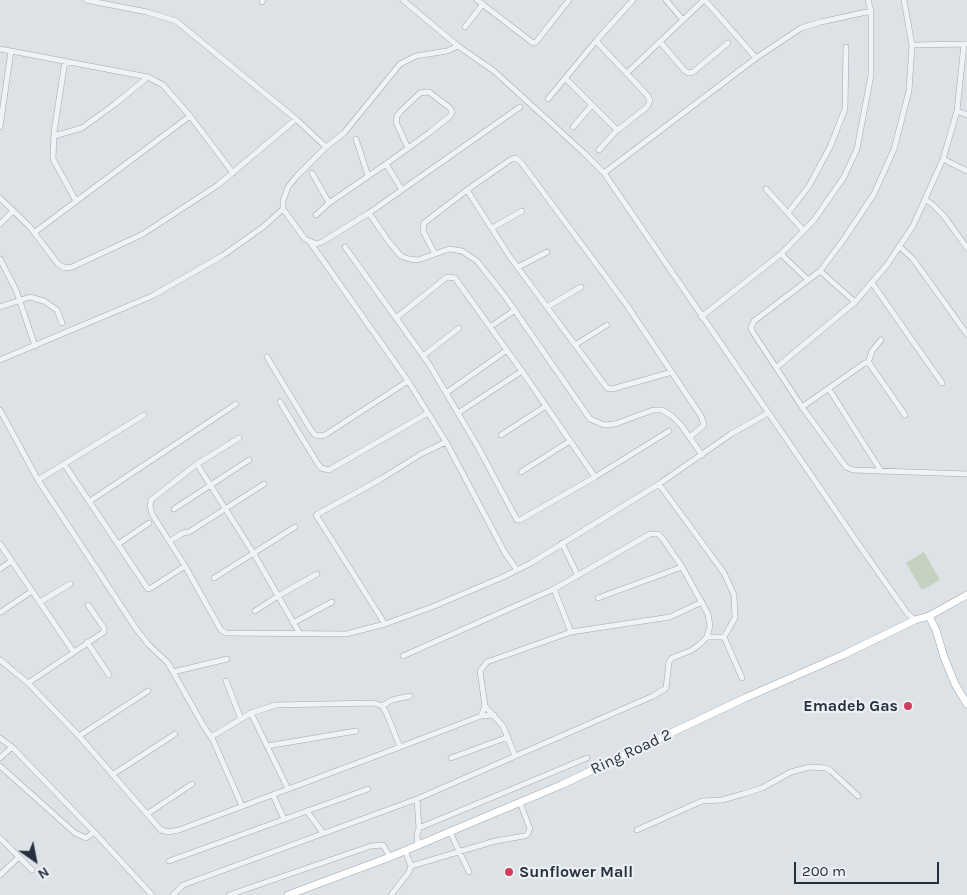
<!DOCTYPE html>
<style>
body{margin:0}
#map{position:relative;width:967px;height:895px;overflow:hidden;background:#dde2e7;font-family:Karla,sans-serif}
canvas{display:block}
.north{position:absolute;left:10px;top:835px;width:50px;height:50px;-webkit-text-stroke:4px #ecf0f5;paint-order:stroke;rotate:147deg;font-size:14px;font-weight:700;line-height:20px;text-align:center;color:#26303e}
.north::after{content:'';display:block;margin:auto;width:18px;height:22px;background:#26303e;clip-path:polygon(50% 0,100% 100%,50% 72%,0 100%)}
.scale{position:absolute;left:794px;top:862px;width:145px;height:22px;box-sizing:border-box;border:2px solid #26303e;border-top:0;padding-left:6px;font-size:15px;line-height:18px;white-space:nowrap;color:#26303e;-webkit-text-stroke:4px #ecf0f5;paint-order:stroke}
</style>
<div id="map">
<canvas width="967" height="895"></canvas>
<div class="north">N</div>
<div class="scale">200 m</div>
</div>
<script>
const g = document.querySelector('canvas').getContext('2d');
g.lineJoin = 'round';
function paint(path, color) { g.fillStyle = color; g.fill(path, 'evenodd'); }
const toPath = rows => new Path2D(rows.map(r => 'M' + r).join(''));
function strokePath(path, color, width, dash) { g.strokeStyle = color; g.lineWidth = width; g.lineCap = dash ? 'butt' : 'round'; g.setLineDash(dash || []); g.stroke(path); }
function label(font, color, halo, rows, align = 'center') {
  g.font = font + ' Karla,sans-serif'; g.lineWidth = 4.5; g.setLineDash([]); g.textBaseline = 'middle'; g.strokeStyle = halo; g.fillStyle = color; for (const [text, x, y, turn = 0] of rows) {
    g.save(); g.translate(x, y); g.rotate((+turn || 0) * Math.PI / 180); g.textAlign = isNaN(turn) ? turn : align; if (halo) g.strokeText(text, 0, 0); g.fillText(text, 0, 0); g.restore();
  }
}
paint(toPath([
 [924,552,940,580,922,590,906,563]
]), '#c4d1be');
const minor = toPath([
 [86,0,147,12,176,21,296,119,326,147],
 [403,0,458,46,494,71,584,153,604,173,857,542,907,613,915,620],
 [477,0,533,43,536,42,569,0],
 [666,0,683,20],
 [705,0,756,58],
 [904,0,912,45,909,91,894,149,874,194,844,239,820,271,754,321,751,327,752,331,802,407,846,467,853,470,967,474],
 [262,2,263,0],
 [465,27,483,4],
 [660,42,685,71,689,73,693,72,728,43],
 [912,45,966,44],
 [0,49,148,77,163,85,190,116,233,173],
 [65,61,54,132,53,159,76,201],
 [627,73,704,0],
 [566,79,616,129,619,129,647,107,650,101,648,96,596,41],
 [548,99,596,41,633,0],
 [957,111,967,115],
 [0,127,11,51],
 [573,127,592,105],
 [54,136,82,128,115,104,148,77],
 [356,139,368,176],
 [599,150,618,129],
 [943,159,967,171],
 [386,164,402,190],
 [312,173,329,203],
 [604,173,756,58,801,28,821,22,871,11],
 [766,189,804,231],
 [467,190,510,257,607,388,612,389,672,372],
 [0,198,30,227,58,264,65,268,72,267,143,234,218,185,296,119],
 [926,200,933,205,944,216,967,248],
 [283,209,305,239,316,244,322,242,369,213,520,107],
 [369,213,389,242,401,256,409,259,418,260,449,249,462,251,477,261,504,295,590,419,604,425,615,424,653,410,662,410,672,416,681,425,702,455],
 [788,213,809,186,830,147,845,109,846,47],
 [316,215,329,203,386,164,429,133,450,116,452,112,450,108,429,92,420,93,401,111,397,116,396,122,408,148],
 [0,224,13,211],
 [492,228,522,211],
 [35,232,190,116],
 [310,242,408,381,428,413,446,442,505,553,517,570],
 [899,246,913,259,967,334],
 [345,247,429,364,478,447,517,520,520,520,595,477,669,431],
 [435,254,423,231,424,223,467,190,510,160,515,158,520,161,626,304,701,416,704,425,690,437],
 [781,254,808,280],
 [0,259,16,290,35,346],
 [518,267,547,252],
 [820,271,855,302],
 [872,283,942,383],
 [0,307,30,297,44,301,57,310,62,323],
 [547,307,581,287],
 [701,317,781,254,814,220,844,177,857,149,871,75,871,11,868,0],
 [396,318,447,277,455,278,526,377,595,477],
 [490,327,515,310],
 [575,345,607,325],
 [423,356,459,328],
 [267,357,311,430,315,435,320,436,325,435,408,381],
 [0,360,152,296,222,256,263,227,283,209,283,201,288,187,297,176,326,147,344,133,400,64,416,56,447,51,458,46],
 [868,363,872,351,881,340],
 [777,367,855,302,887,265,913,226,943,159,957,111,964,44],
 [829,389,881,471],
 [446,393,507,350],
 [280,402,318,464,321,468,329,470,428,413],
 [802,407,865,363,869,363,905,415],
 [0,410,38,480,137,630,149,645,168,663,203,725,213,740,242,806],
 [458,413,522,371],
 [501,435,546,406],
 [239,438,197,464,151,500,150,506,152,514,185,566,221,630,226,633,346,634,385,624,432,607,503,577,531,563,659,484,731,434,768,413],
 [64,464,148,589,151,588,185,566],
 [197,464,254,554,300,634],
 [521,472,570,441],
 [38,480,144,415],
 [659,484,724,573,734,595,735,618,724,637,742,678],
 [90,501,236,404],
 [174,509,249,460],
 [170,541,183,533,189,532,264,484],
 [562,543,578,576],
 [0,544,73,651],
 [118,544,149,523],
 [0,569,11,561],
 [214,578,295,527],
 [554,589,571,632],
 [598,598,682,567],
 [40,602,70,584],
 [255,611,278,596,317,574],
 [1,612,32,591],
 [293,623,332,602],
 [385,624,316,515,381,479,421,454,446,442],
 [707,637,724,637],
 [87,642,109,675],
 [0,660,28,683,79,736,161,830,168,832,179,830,400,747,481,716,494,715],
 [173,672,227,659],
 [226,681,241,719],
 [28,683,104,632,104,628,88,605],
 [382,706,392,700,410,696],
 [485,706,503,726,515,756],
 [251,713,288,789],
 [481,716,485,706,480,671,487,662,571,632,670,617,702,602],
 [79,736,148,691],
 [211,737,251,713,276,705,374,703,382,706,386,712,400,747],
 [0,738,12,747,94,832,152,895],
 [267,746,356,731],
 [0,758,12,747],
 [451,758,508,737],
 [0,766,75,833,86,838,94,832],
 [112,775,175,734],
 [273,795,284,819],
 [417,799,419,828,417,835,418,845],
 [307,811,323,833],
 [147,814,192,784],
 [419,828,587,758],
 [637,830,702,801,722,800,743,794,762,788,791,772,810,767,826,768,831,771,858,796],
 [450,832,469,872],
 [0,838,32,870],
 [169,861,368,789],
 [411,866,495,841,524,836,527,835,530,829,520,802],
 [0,875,19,857],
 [173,895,183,885,417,799,653,696,666,688,669,662,672,658,692,650,700,644,707,637,710,626,708,614,682,567,663,539,658,534,650,534,554,589,403,656],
 [229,895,371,846,383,845,390,857],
 [391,895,409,872,411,866,405,850]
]);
const major = toPath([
 [929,616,936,630,944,657,955,684,967,704],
 [288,895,390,857,561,785,745,698,843,655,915,620,929,616,967,595]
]);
strokePath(minor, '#a2a9b1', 6);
strokePath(major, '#9ca7b3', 8);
strokePath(minor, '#f0f2f6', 5);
strokePath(major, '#fff', 7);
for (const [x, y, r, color] of [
 [908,706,5,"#d03e5c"],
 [509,872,5,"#d03e5c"]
]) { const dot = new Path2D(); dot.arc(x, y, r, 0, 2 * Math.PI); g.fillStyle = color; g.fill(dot); strokePath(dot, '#ecf0f5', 2); }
label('bold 16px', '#26303e', '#ecf0f5', [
 ["Emadeb Gas",898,706],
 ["Sunflower Mall",519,872,"left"]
], 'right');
label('16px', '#26303e', '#ecf0f5', [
 ["Ring Road 2",631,752,-25]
]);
</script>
